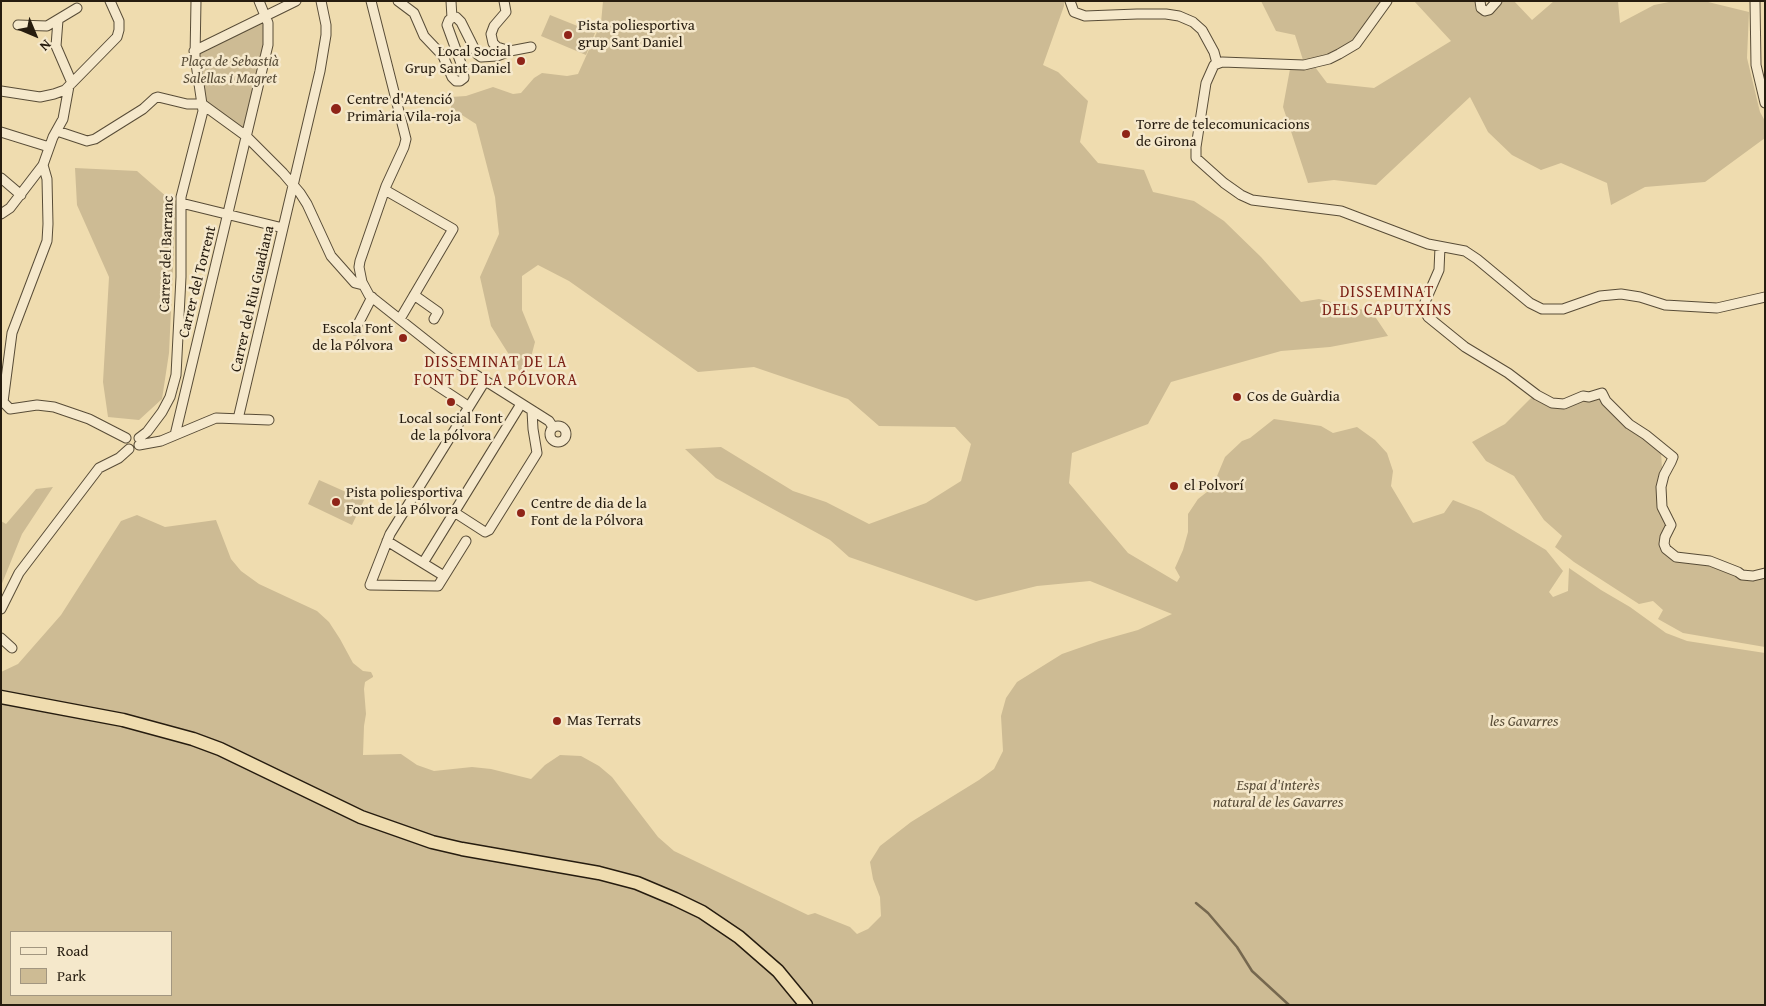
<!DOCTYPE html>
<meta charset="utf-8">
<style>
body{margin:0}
#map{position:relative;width:1766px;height:1006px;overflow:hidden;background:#efdcaf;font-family:"Gentium Book Plus",serif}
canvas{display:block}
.frame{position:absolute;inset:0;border:2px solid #261c0f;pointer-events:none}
.legend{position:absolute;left:10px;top:931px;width:162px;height:65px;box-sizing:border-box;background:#f5e8cb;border:1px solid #a29680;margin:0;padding:6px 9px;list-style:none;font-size:15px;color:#261c0f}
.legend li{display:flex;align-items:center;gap:10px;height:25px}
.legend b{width:25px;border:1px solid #a29680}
.north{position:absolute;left:10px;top:10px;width:50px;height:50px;-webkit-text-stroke:4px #f5e8cb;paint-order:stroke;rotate:135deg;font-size:14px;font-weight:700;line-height:20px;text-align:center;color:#261c0f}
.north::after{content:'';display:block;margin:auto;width:18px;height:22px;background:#261c0f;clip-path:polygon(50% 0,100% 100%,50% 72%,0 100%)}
</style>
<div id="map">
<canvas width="1766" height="1006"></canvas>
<div class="frame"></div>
<ul class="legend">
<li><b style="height:6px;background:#f5e8cb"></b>Road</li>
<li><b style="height:14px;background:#cdbb94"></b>Park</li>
</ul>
<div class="north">N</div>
</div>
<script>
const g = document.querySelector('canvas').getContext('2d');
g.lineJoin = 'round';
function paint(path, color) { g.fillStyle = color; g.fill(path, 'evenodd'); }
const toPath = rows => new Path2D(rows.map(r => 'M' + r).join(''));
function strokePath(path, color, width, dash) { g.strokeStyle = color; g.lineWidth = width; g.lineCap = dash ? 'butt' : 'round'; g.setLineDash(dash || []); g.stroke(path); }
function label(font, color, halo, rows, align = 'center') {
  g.font = font + ' "Gentium Book Plus",serif'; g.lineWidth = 5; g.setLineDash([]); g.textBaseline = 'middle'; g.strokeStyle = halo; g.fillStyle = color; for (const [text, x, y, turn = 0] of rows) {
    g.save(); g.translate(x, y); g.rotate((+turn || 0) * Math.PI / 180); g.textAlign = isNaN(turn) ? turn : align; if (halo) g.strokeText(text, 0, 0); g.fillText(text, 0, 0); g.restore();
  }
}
paint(toPath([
 [603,1,1064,1,1064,6,1043,65,1058,72,1088,101,1080,142,1098,163,1144,170,1153,192,1194,201,1224,221,1261,257,1301,302,1319,299,1372,312,1388,336,1330,347,1281,351,1171,382,1148,424,1072,453,1069,483,1128,553,1177,582,1180,577,1175,568,1183,550,1188,532,1188,514,1198,499,1212,488,1225,457,1242,441,1250,438,1274,419,1321,426,1333,433,1357,427,1375,440,1387,453,1393,471,1391,486,1413,523,1444,513,1453,500,1481,511,1546,550,1563,571,1549,592,1553,597,1568,591,1569,568,1601,590,1630,607,1666,633,1687,641,1765,653,1765,1005,1,1005,1,672,18,664,61,615,121,521,137,515,165,527,216,520,231,559,241,571,259,584,317,611,329,622,340,639,353,663,363,671,371,672,373,676,373,677,365,682,364,689,366,714,364,726,363,755,401,754,417,765,434,771,472,767,491,769,531,779,545,765,560,755,581,756,599,766,612,777,658,837,674,851,808,915,815,913,850,927,857,934,868,929,881,916,880,897,873,879,870,862,880,846,911,822,979,780,994,769,1003,751,1001,716,1006,698,1017,682,1062,654,1099,641,1138,630,1172,614,1090,581,1037,586,976,601,849,557,830,540,716,478,685,449,721,447,793,491,826,502,869,524,926,503,961,481,971,444,955,427,879,426,848,399,754,367,698,372,569,281,538,265,522,276,522,310,535,342,525,380,491,326,480,277,499,234,495,197,476,124,451,108,451,97,466,96,493,87,513,94,521,93,534,78,542,73,567,76,578,74,601,23],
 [11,932,171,932,171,995,11,995],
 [1261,1,1381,1,1355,40,1325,56,1303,60,1295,35,1276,31],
 [1414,1,1477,1,1475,8,1484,14,1501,1,1514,1,1532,20,1554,1,1618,1,1620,23,1654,5,1674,1,1704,1,1749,12,1747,58,1760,112,1765,121,1765,138,1705,182,1645,187,1611,205,1607,183,1561,163,1541,170,1512,155,1488,132,1470,97,1376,185,1334,180,1308,183,1283,107,1290,69,1315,67,1327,83,1374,88,1451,41],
 [550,15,595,33,586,55,541,36],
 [265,17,267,29,245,134,205,103,197,50],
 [75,168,137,171,176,205,169,353,162,399,139,420,108,417,103,382,109,277,77,205],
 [1533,396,1547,403,1597,398,1661,452,1662,468,1658,495,1668,523,1664,549,1765,577,1765,647,1683,633,1658,619,1663,610,1653,601,1639,604,1574,562,1555,547,1562,536,1544,520,1514,476,1486,461,1472,442,1505,424],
 [319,480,364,500,352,525,308,504],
 [53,487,22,534,1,586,1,521,6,524,36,489]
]), '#cdbb94');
strokePath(toPath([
 [1196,903,1208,913,1237,947,1252,971,1289,1005]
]), '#76684f', 2.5);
const minor = toPath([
 [371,1,406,139,404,147,386,186,360,261,359,267,362,282,369,295,446,356,549,421,553,427],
 [398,1,414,13,424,36,443,56,452,77,456,81,460,81,464,78,463,69,447,25,449,20,452,18,451,1],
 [504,1,506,12,494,26,491,34,493,43,497,47,510,51],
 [1070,1,1074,12,1085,16,1137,14,1166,14,1179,16,1193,22,1202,30,1214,52,1217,63],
 [1387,1,1356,44,1339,54,1329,59,1304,65,1222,62,1214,65,1206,83,1196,147,1196,158,1224,183,1241,195,1252,200,1341,211,1428,244,1465,251,1477,259,1530,303,1542,309,1563,309,1600,296,1621,294,1640,297,1665,305,1717,308,1765,297],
 [1480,1,1481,8,1485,11,1489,10,1497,1],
 [1755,1,1756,65,1765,103],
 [452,18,456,17,461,22,477,54,481,57,497,56,510,51,531,47],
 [58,20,56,46,72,83],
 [18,25,47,26,77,8],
 [194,51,296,1],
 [1,91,40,97,54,94,65,90,117,37,119,30,119,21,110,1],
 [202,104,246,136,283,173,300,193,307,204,331,256,355,283,363,285],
 [57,131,87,141,95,139,143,109,155,98,158,97,187,104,202,104],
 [1,132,49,147],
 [43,165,47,179,48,224,47,241,12,333,3,402,10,409,37,405,54,407,89,419,126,438],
 [1,178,21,195],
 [385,190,453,229,400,319],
 [181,203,283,228],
 [1,214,10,208,43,165,53,137,63,119,69,86],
 [1440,247,1439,270,1425,302,1425,312,1428,317,1465,347,1508,373,1537,395,1552,403,1564,404,1583,396,1589,397,1602,393,1606,401,1629,424,1646,435,1673,457,1671,462,1664,475,1661,487,1662,507,1671,525,1665,537,1664,544,1666,549,1676,557,1710,561,1738,572,1742,575,1753,576,1765,573],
 [414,295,438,312,434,319],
 [355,330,372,297],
 [427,379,468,406],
 [238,419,320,71,326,35,326,25,321,1],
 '550 434a8 8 0 1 1 16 0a8 8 0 1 1-16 0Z',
 [175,435,268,45,268,23,259,1],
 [139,438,147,432,162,412,170,397,176,375,181,277,181,197,203,111,195,57,196,1],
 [139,445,161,441,216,418,269,420],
 [454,512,485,532,489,530,537,453,533,429,532,411],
 [387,541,444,576],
 [466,541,438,586,370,585,390,534,485,381],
 [423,563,521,404],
 [1,609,19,573,99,468,119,458,129,449],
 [1,638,12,648]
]);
const highway = toPath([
 [1,697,123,720,193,739,220,749,361,817,432,842,462,849,599,873,637,883,675,899,702,912,739,937,778,971,806,1005]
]);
strokePath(minor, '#584c37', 11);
strokePath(highway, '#261c0f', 15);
strokePath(minor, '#f5e8cb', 9);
strokePath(highway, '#efdcaf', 12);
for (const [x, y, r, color] of [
 [568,35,5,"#8f2418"],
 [521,61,5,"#8f2418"],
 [336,109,6,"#8f2418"],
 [1126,134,5,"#8f2418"],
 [403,338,5,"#8f2418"],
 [1237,397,5,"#8f2418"],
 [451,402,5,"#8f2418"],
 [1174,486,5,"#8f2418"],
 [336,502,5,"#8f2418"],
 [521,513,5,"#8f2418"],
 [557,721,5,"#8f2418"]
]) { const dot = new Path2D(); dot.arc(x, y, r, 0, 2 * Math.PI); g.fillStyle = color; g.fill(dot); strokePath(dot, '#f5e8cb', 2); }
label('15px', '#261c0f', '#f5e8cb', [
 ["Pista poliesportiva",578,26],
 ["grup Sant Daniel",578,43],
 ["Local Social",511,52,"right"],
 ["Grup Sant Daniel",511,69,"right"],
 ["Centre d'Atenció",347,100],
 ["Primària Vila-roja",347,117],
 ["Torre de telecomunicacions",1136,125],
 ["de Girona",1136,142],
 ["Escola Font",393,329,"right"],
 ["de la Pólvora",393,346,"right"],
 ["Cos de Guàrdia",1247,397],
 ["Local social Font",451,419,"center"],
 ["de la pólvora",451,436,"center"],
 ["el Polvorí",1184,486],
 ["Pista poliesportiva",346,493],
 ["Font de la Pólvora",346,510],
 ["Centre de dia de la",531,504],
 ["Font de la Pólvora",531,521],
 ["Mas Terrats",567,721]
], 'left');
label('italic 15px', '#584c37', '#f5e8cb', [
 ["Plaça de Sebastià",230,62],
 ["Salellas i Magret",230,79],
 ["les Gavarres",1524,722],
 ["Espai d'interès",1278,786],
 ["natural de les Gavarres",1278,803]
]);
label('15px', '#261c0f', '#f5e8cb', [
 ["Carrer del Barranc",167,254,-88],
 ["Carrer del Torrent",198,282,-76],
 ["Carrer del Riu Guadiana",253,299,-77]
]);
g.letterSpacing = '1px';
label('16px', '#7a1f14', '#f5e8cb', [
 ["DISSEMINAT",1387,293],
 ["DELS CAPUTXINS",1387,311],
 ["DISSEMINAT DE LA",496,363],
 ["FONT DE LA PÓLVORA",496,381]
]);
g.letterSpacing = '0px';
</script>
